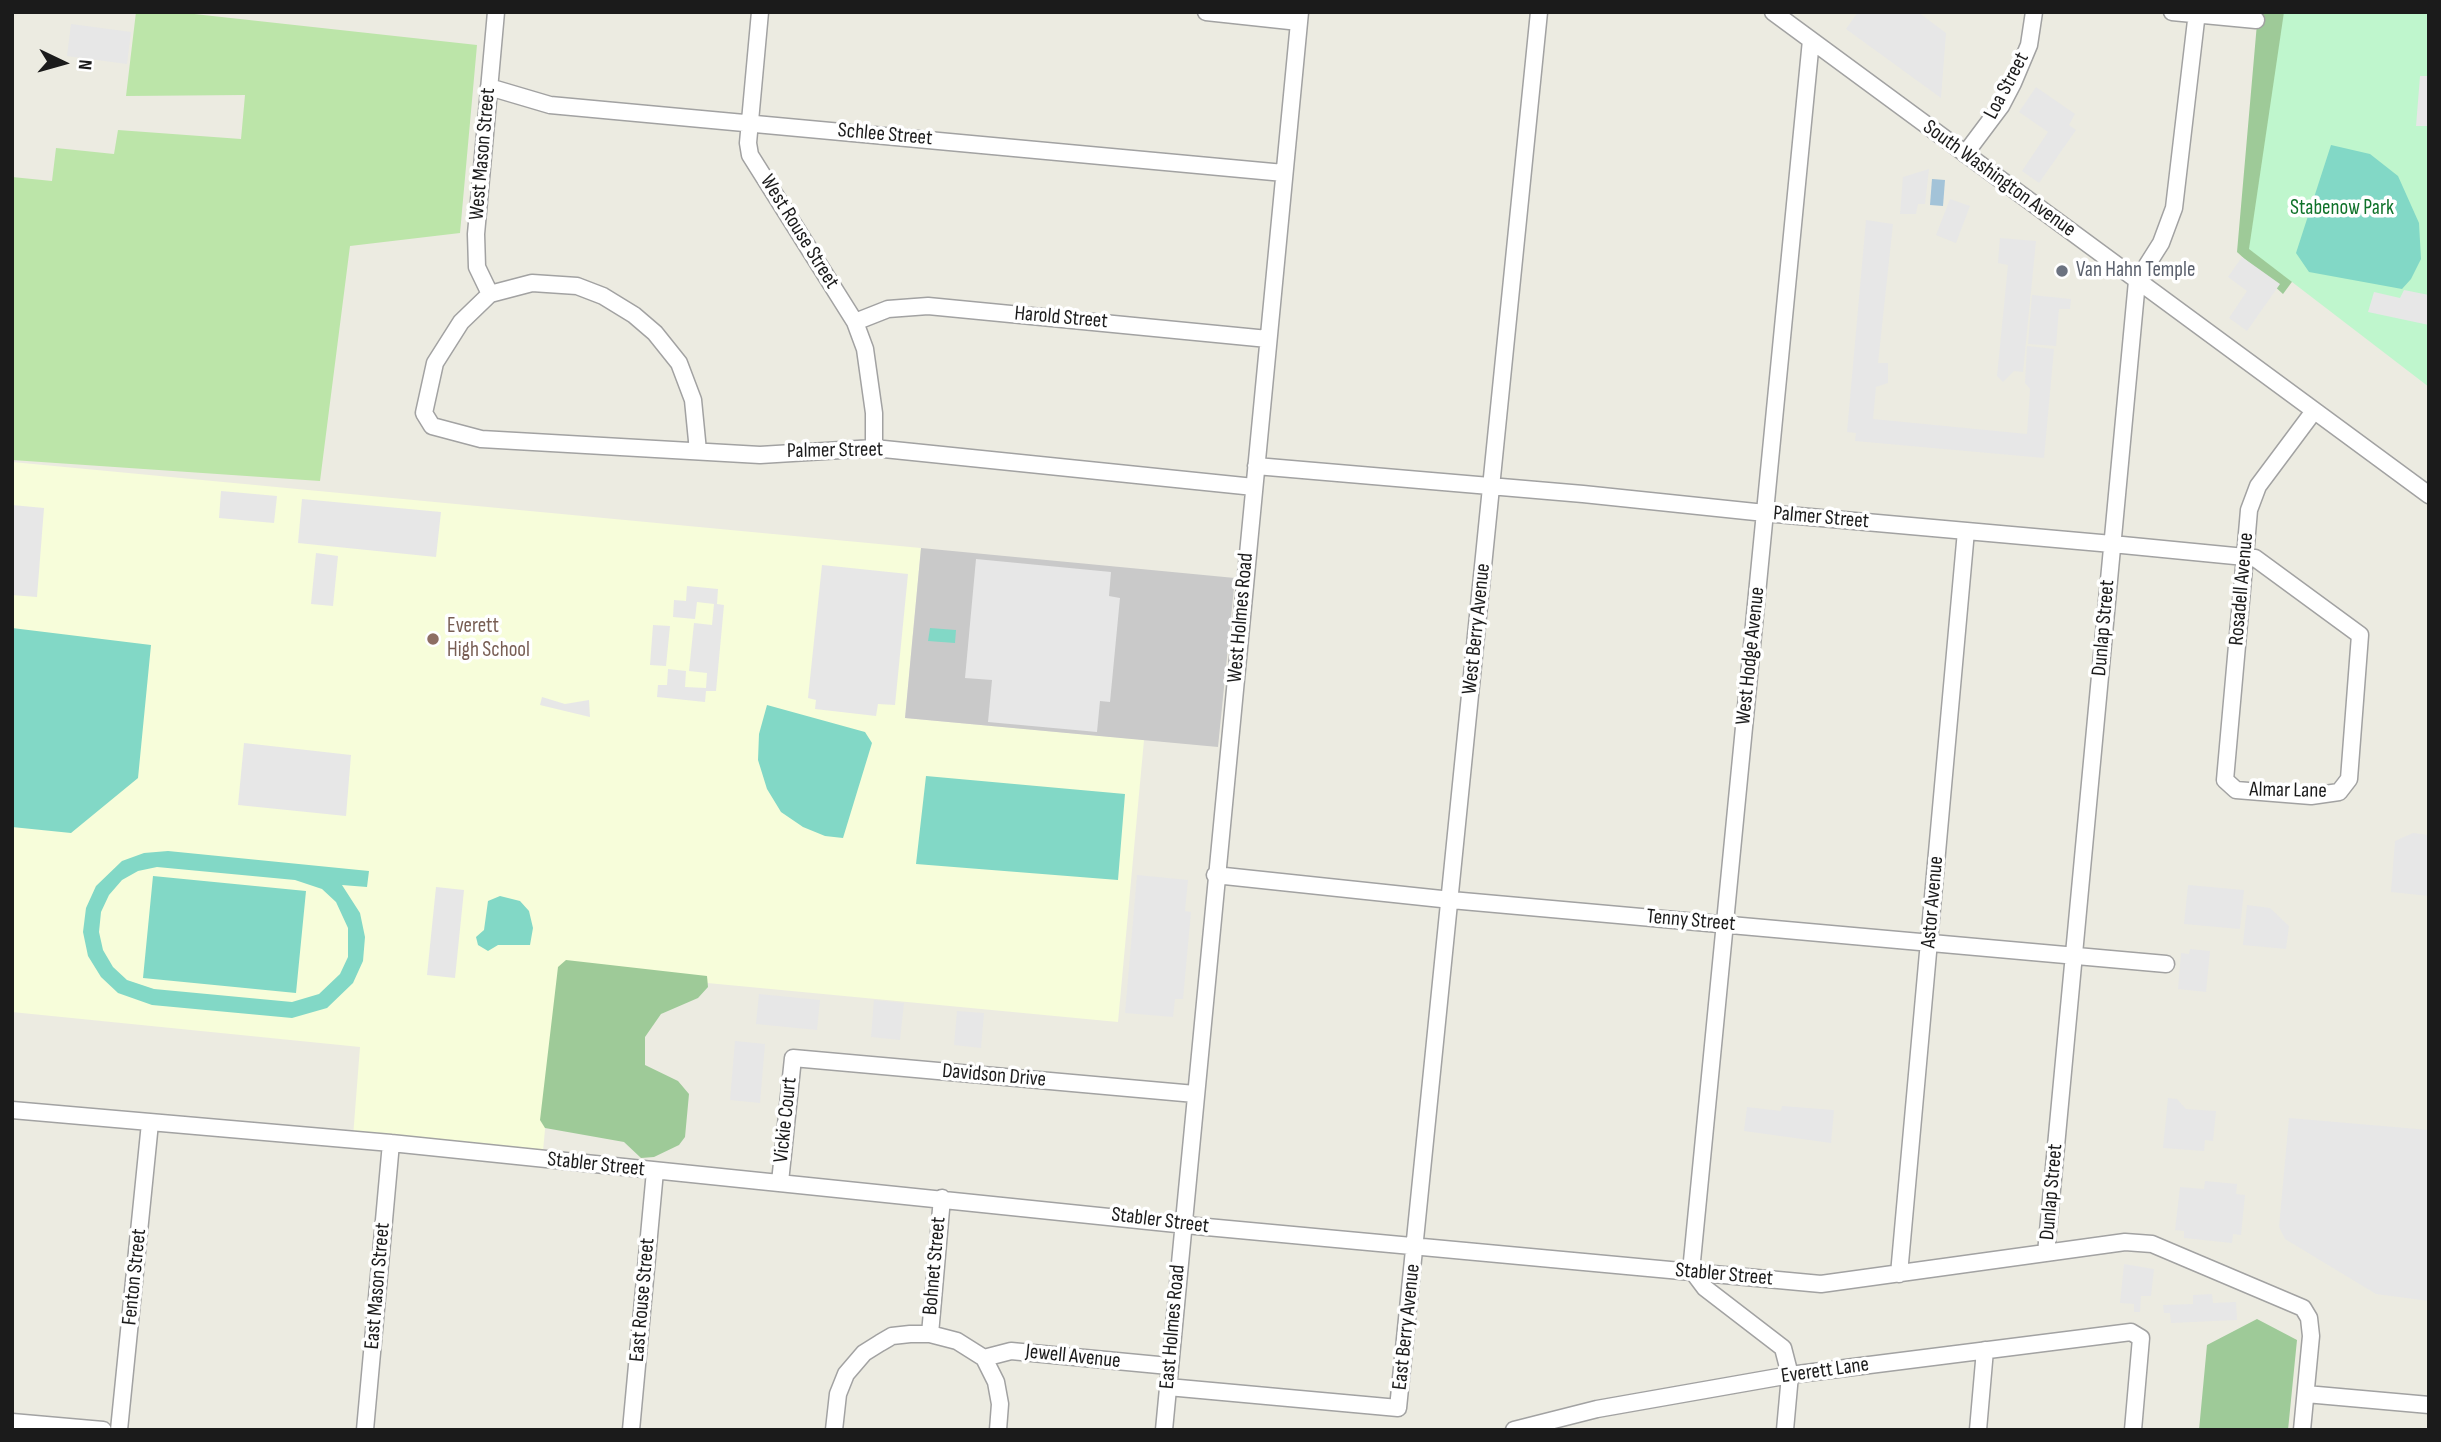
<!DOCTYPE html>
<style>
body{margin:0}
#map{position:relative;width:2441px;height:1442px;overflow:hidden;background:#ecebe1;font-family:"Sofia Sans Condensed",sans-serif}
canvas{display:block}
.frame{position:absolute;inset:0;border:14px solid #1b1b1b;pointer-events:none}
.north{position:absolute;left:28px;top:28px;width:70px;height:70px;-webkit-text-stroke:5px #fff;paint-order:stroke;rotate:95deg;font-size:19px;font-weight:700;line-height:28px;text-align:center;color:#1b1b1b}
.north::after{content:'';display:block;margin:auto;width:24px;height:32px;background:#1b1b1b;clip-path:polygon(50% 0,100% 100%,50% 72%,0 100%)}
</style>
<div id="map">
<canvas width="2441" height="1442"></canvas>
<div class="frame"></div>
<div class="north">N</div>
</div>
<script>
const g = document.querySelector('canvas').getContext('2d');
g.lineJoin = 'round';
function paint(path, color) { g.fillStyle = color; g.fill(path, 'evenodd'); }
const toPath = rows => new Path2D(rows.map(r => 'M' + r).join(''));
function strokePath(path, color, width, dash) { g.strokeStyle = color; g.lineWidth = width; g.lineCap = dash ? 'butt' : 'round'; g.setLineDash(dash || []); g.stroke(path); }
function label(font, color, halo, rows, align = 'center') {
  g.font = font + ' "Sofia Sans Condensed",sans-serif'; g.lineWidth = 7; g.setLineDash([]); g.textBaseline = 'middle'; g.strokeStyle = halo; g.fillStyle = color; for (const [text, x, y, turn = 0] of rows) {
    g.save(); g.translate(x, y); g.rotate((+turn || 0) * Math.PI / 180); g.textAlign = isNaN(turn) ? turn : align; if (halo) g.strokeText(text, 0, 0); g.fillText(text, 0, 0); g.restore();
  }
}
paint(toPath([
 [12,462,921,548,905,718,1144,740,1118,1022,560,969,543,1151,353,1137,360,1047,12,1012]
]), '#f7fdda');
paint(toPath([
 [921,548,1235,578,1218,747,905,718]
]), '#c9c9c9');
paint(toPath([
 [136,12,176,12,477,45,460,233,350,246,320,481,12,460,12,177,52,181,56,148,114,154,118,130,241,139,245,95,126,96]
]), '#bce5a9');
paint(toPath([
 [2258,12,2429,12,2297,275,2283,294,2237,252],
 [566,960,707,976,708,987,698,998,661,1014,645,1037,645,1065,678,1081,689,1094,685,1137,679,1145,654,1157,641,1158,624,1142,545,1128,540,1120,558,967],
 [2257,1319,2297,1340,2288,1430,2199,1430,2207,1345]
]), '#9eca98');
paint(toPath([
 [2284,12,2429,12,2429,387,2249,249]
]), '#bff6cd');
paint(toPath([
 [2331,145,2370,154,2398,176,2419,223,2421,259,2411,279,2402,289,2309,272,2296,253],
 [12,628,151,645,138,778,71,833,12,827],
 [930,628,956,630,955,643,928,641],
 [767,705,865,732,872,743,843,838,825,836,803,827,781,812,767,789,758,760,759,734],
 [926,776,1125,794,1118,880,916,864],
 [168,851,369,871,367,887,342,885,360,913,365,937,363,961,353,983,327,1008,292,1018,152,1005,118,993,101,977,88,956,83,932,86,908,96,886,122,861,144,853],
 [157,867,295,880,322,889,336,902,348,928,348,957,340,974,319,994,292,1002,154,989,127,980,113,967,103,950,99,932,101,912,109,895,122,880,138,871],
 [153,876,306,891,296,993,143,978],
 [500,896,520,901,529,911,533,928,530,945,498,945,488,951,478,945,476,937,484,930,488,901]
]), '#82d8c6');
paint(toPath([
 [1858,12,1918,12,1946,33,1941,98,1846,29],
 [71,24,131,32,127,64,67,56],
 [2420,76,2429,76,2429,126,2416,126],
 [2036,87,2075,114,2069,125,2076,130,2039,183,2022,171,2048,132,2019,112],
 [1929,169,1925,204,1918,204,1916,214,1900,214,1903,177],
 [1950,199,1970,206,1956,243,1936,235],
 [1866,220,1893,224,1878,363,1888,363,1888,383,1876,387,1873,419,2027,434,2030,389,2025,383,2027,346,2054,349,2044,458,1855,441,1856,433,1847,432],
 [2000,238,2036,241,2023,372,2014,371,2003,382,1997,376,2008,265,1998,263],
 [2242,257,2280,284,2247,331,2229,318,2247,291,2228,277],
 [2404,290,2429,295,2429,325,2368,312,2374,292,2400,298],
 [2032,295,2071,299,2070,309,2059,309,2056,346,2028,344],
 [221,491,277,496,274,523,219,518],
 [302,499,441,512,436,557,298,543],
 [12,505,44,508,37,597,12,595],
 [316,553,338,556,333,606,311,604],
 [976,559,1111,572,1109,596,1120,598,1110,702,1100,701,1097,732,988,722,992,680,965,678],
 [822,565,908,574,895,705,878,704,876,716,815,709,816,700,808,698],
 [687,586,718,589,717,604,724,605,716,691,706,691,705,702,657,697,658,685,667,685,668,669,686,671,685,687,706,688,707,673,689,671,694,623,712,625,714,604,697,602,695,619,673,617,674,600,686,601],
 [653,625,670,626,666,666,650,665],
 [542,697,565,704,589,700,590,717,540,705],
 [244,743,351,755,346,816,238,805],
 [2413,833,2429,835,2429,896,2391,892,2395,841],
 [1137,875,1188,880,1185,911,1191,912,1183,999,1175,999,1173,1017,1125,1013],
 [2188,885,2244,890,2240,929,2184,924],
 [436,887,464,890,455,978,427,975],
 [2247,905,2270,908,2289,926,2286,949,2243,945],
 [2190,949,2210,951,2206,992,2178,989,2181,953,2189,954],
 [759,994,820,1000,817,1030,756,1024],
 [874,1000,904,1003,900,1040,871,1037],
 [957,1011,984,1013,981,1048,954,1045],
 [735,1041,765,1044,760,1103,730,1100],
 [2168,1098,2177,1099,2186,1109,2216,1111,2213,1141,2205,1140,2204,1151,2163,1148],
 [1782,1106,1834,1110,1831,1143,1744,1131,1747,1107,1781,1111],
 [2289,1118,2429,1130,2429,1301,2376,1294,2285,1239,2279,1227],
 [2205,1181,2237,1184,2236,1194,2245,1195,2241,1235,2233,1234,2232,1243,2184,1238,2184,1231,2175,1230,2180,1187,2204,1189],
 [2124,1264,2154,1269,2151,1296,2141,1296,2140,1312,2134,1312,2134,1304,2120,1303],
 [2212,1294,2213,1303,2236,1302,2237,1320,2171,1323,2170,1313,2164,1313,2163,1305,2193,1304,2193,1295]
]), '#e7e7e7');
paint(toPath([
 [1932,179,1945,180,1943,206,1930,205]
]), '#a3c3d8');
const minor = toPath([
 [760,12,748,143,750,155,855,322,865,349,874,413,874,448],
 [1206,12,1299,22],
 [1773,12,2429,495],
 [2172,12,2256,20],
 [489,87,550,105,1284,173],
 [1965,154,2001,106,2013,83,2029,45,2034,12],
 [490,294,477,267,476,234,496,12],
 [855,322,888,309,928,306,1268,339],
 [698,451,693,400,679,363,655,333,634,315,603,296,577,286,532,283,490,294,461,322,435,363,424,413,432,426,481,439,760,455,874,448,1254,487],
 [1256,466,1583,494,1765,513,2112,544,2245,557,2255,558,2360,635,2349,779,2339,792,2311,796,2236,790,2225,780,2244,567,2245,557,2246,545,2249,510,2258,486,2314,411],
 [1215,875,1451,900,2166,964],
 [12,1110,391,1143,1196,1226,1821,1284,2125,1242,2152,1244,2303,1308,2309,1318,2311,1336,2302,1430],
 [780,1182,793,1058,1195,1094],
 [2046,1253,2137,281,2161,243,2174,208,2197,12],
 [1899,1274,1966,531],
 [930,1334,942,1198],
 [984,1358,1011,1351,1169,1366],
 [1168,1387,1398,1408,1539,12],
 [2306,1394,2429,1405],
 [12,1422,103,1430],
 [119,1430,150,1123],
 [365,1430,391,1143],
 [631,1430,655,1171],
 [834,1430,838,1394,846,1374,864,1353,880,1343,892,1336,910,1334,930,1334,957,1341,984,1358,996,1382,1000,1404,998,1430],
 [1164,1430,1300,12],
 [1514,1430,1597,1409,1790,1375,2131,1332,2141,1338,2133,1430],
 [1785,1430,1790,1375,1783,1348,1705,1288,1693,1272,1692,1261,1811,40],
 [1978,1430,1985,1350]
]);
strokePath(minor, '#a2a2a2', 19);
strokePath(minor, '#fff', 16);
for (const [x, y, r, color] of [
 [2062,271,7,"#6b7280"],
 [433,639,7,"#8d6e63"]
]) { const dot = new Path2D(); dot.arc(x, y, r, 0, 2 * Math.PI); g.fillStyle = color; g.fill(dot); strokePath(dot, '#fff', 2.5); }
label('21px', '#1b1b1b', '#fff', [
 ["Loa Street",2007,86,-62],
 ["Schlee Street",885,135,5],
 ["West Mason Street",483,154,-85],
 ["South Washington Avenue",1999,179,36],
 ["West Rouse Street",799,232,58],
 ["Harold Street",1061,318,5],
 ["Palmer Street",835,451,-1],
 ["Palmer Street",1821,518,5],
 ["Rosadell Avenue",2242,589,-85],
 ["West Holmes Road",1241,618,-85],
 ["Dunlap Street",2104,628,-85],
 ["West Berry Avenue",1477,629,-84],
 ["West Hodge Avenue",1751,656,-84],
 ["Almar Lane",2288,791,1],
 ["Astor Avenue",1933,902,-85],
 ["Tenny Street",1691,921,5],
 ["Davidson Drive",994,1076,5],
 ["Vickie Court",786,1120,-84],
 ["Stabler Street",596,1165,6],
 ["Dunlap Street",2052,1192,-85],
 ["Stabler Street",1160,1221,7],
 ["Bohnet Street",935,1266,-85],
 ["Stabler Street",1724,1275,5],
 ["Fenton Street",135,1277,-84],
 ["East Mason Street",378,1286,-85],
 ["East Rouse Street",643,1300,-85],
 ["East Holmes Road",1173,1327,-85],
 ["East Berry Avenue",1407,1327,-84],
 ["Jewell Avenue",1073,1357,6],
 ["Everett Lane",1825,1371,-8]
]);
label('21px', '#10722a', '#fff', [
 ["Stabenow Park",2342,209]
]);
label('21px', '#5b616d', '#fff', [
 ["Van Hahn Temple",2076,271]
], 'left');
label('21px', '#785e54', '#fff', [
 ["Everett",447,627],
 ["High School",447,651]
], 'left');
</script>
